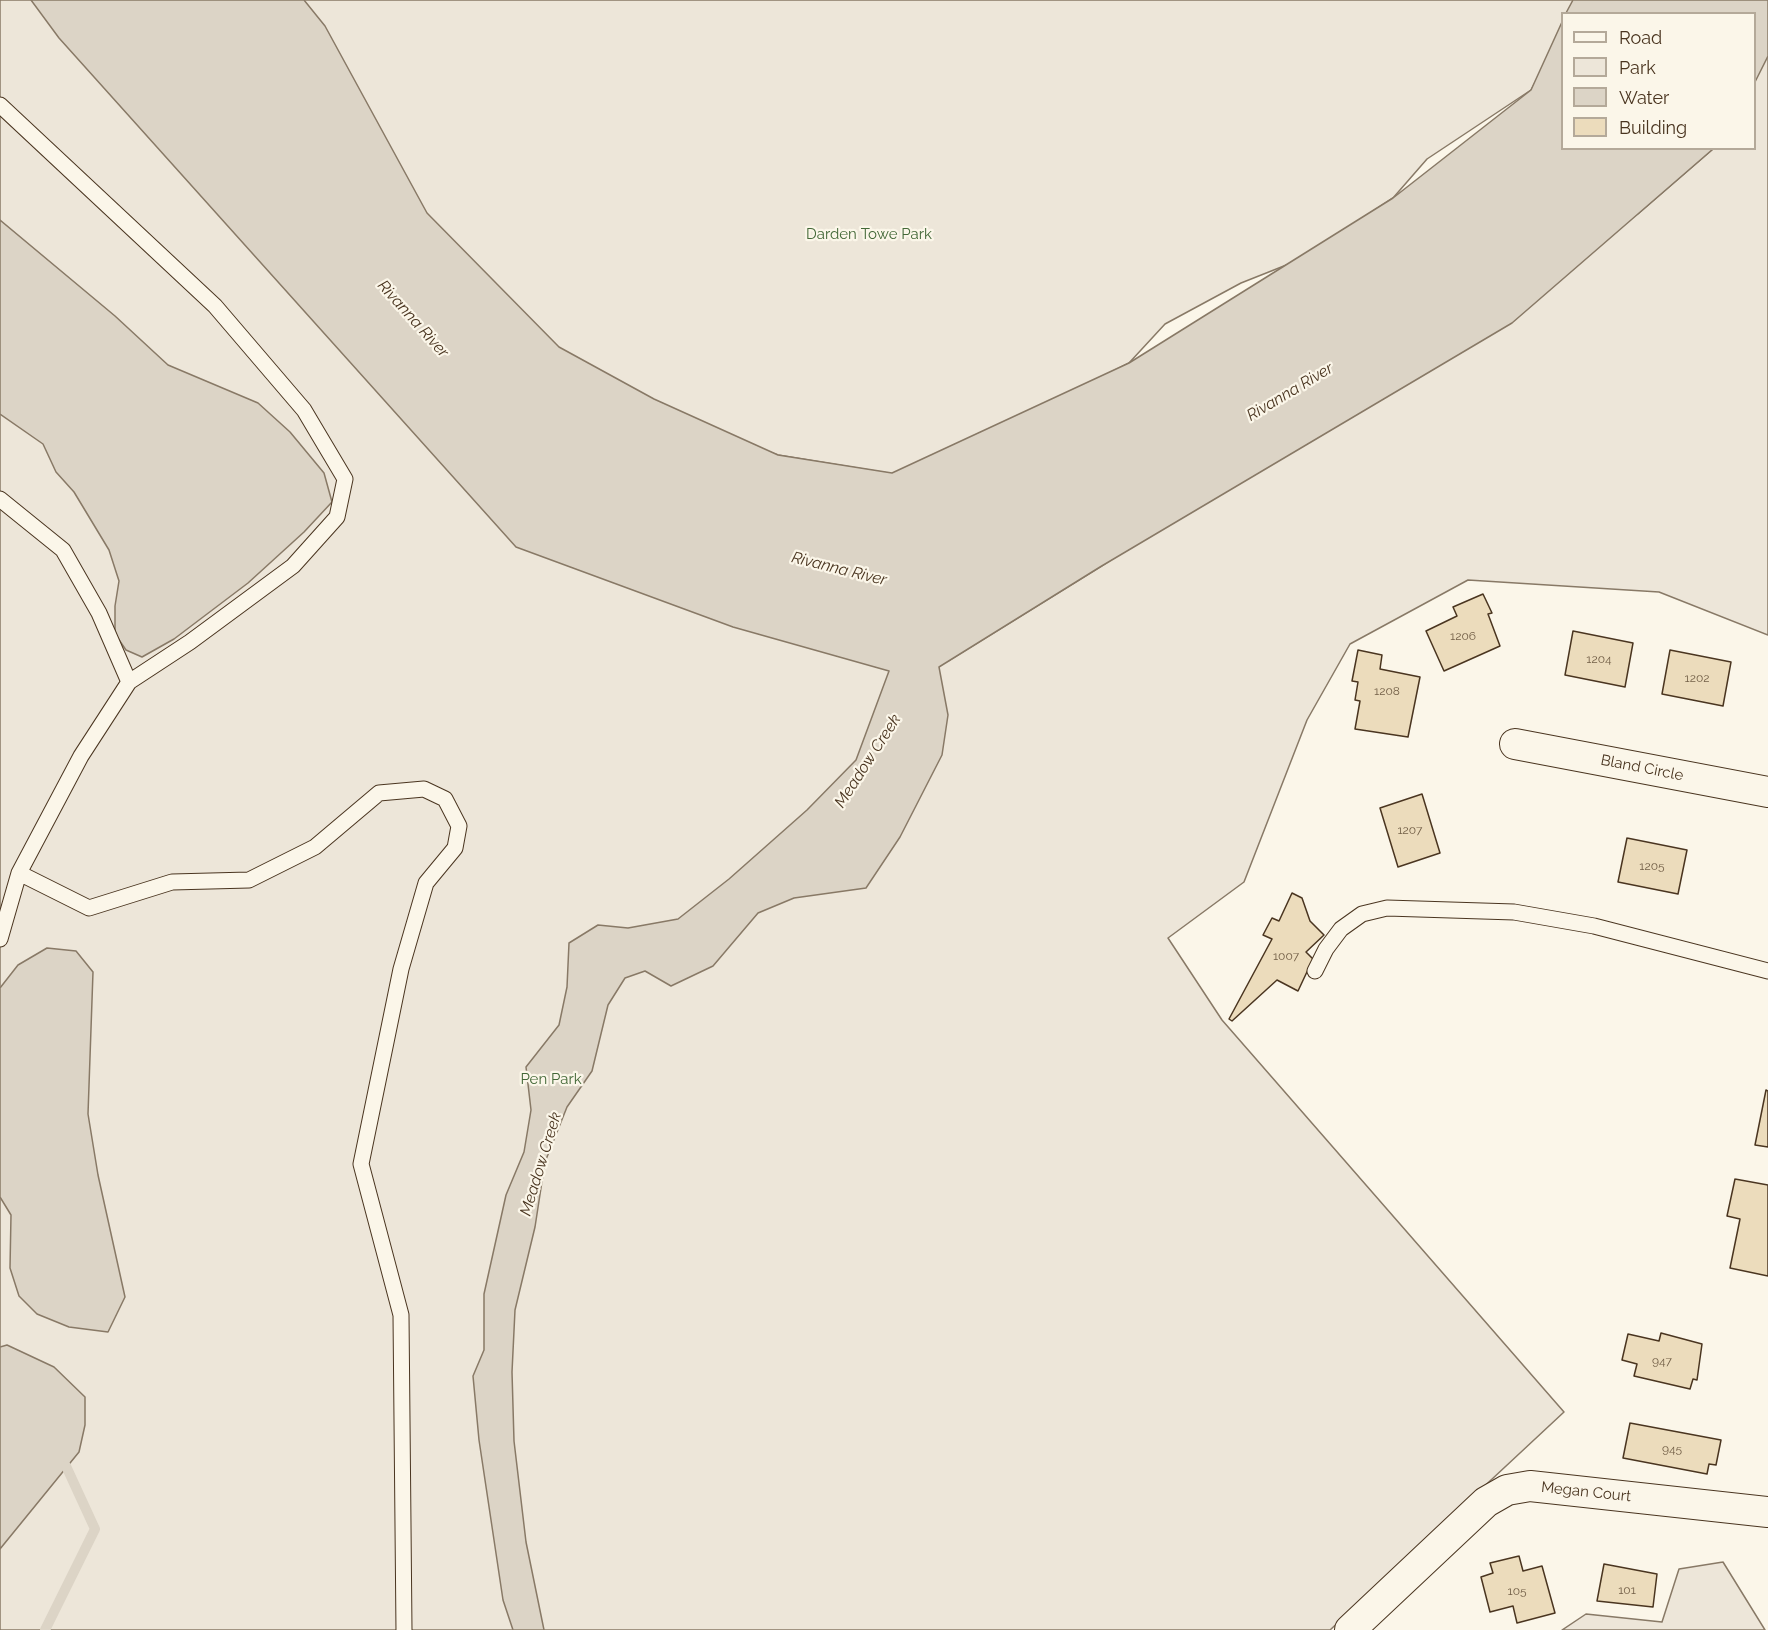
<!DOCTYPE html>
<style>
body{margin:0}
#map{position:relative;width:1768px;height:1630px;overflow:hidden;background:#fbf6e9;font-family:Raleway,sans-serif}
canvas{display:block}
.legend{position:absolute;left:1561px;top:12px;width:195px;height:138px;box-sizing:border-box;background:#fbf6e9;border:2px solid #b4a999;margin:0;padding:8px 10px;list-style:none;font-size:18px;color:#4a3520}
.legend li{display:flex;align-items:center;gap:12px;height:30px}
.legend b{width:30px;border:2px solid #b4a999}
</style>
<div id="map">
<canvas width="1768" height="1630"></canvas>
<ul class="legend">
<li><b style="height:8px;background:#fbf6e9"></b>Road</li>
<li><b style="height:16px;background:#ede6d9"></b>Park</li>
<li><b style="height:16px;background:#dcd4c6"></b>Water</li>
<li><b style="height:16px;background:#ecdcbc"></b>Building</li>
</ul>
</div>
<script>
const g = document.querySelector('canvas').getContext('2d');
g.lineJoin = 'round';
function paint(path, color) { g.fillStyle = color; g.fill(path, 'evenodd'); }
const toPath = rows => new Path2D(rows.map(r => 'M' + r).join(''));
function strokePath(path, color, width, dash) { g.strokeStyle = color; g.lineWidth = width; g.lineCap = dash ? 'butt' : 'round'; g.setLineDash(dash || []); g.stroke(path); }
function label(font, color, halo, rows, align = 'center') {
  g.font = font + ' Raleway,sans-serif'; g.lineWidth = 4.5; g.setLineDash([]); g.textBaseline = 'middle'; g.strokeStyle = halo; g.fillStyle = color; for (const [text, x, y, turn = 0] of rows) {
    g.save(); g.translate(x, y); g.rotate((+turn || 0) * Math.PI / 180); g.textAlign = isNaN(turn) ? turn : align; if (halo) g.strokeText(text, 0, 0); g.fillText(text, 0, 0); g.restore();
  }
}
const green = toPath([
 [0,0,113,0,948,661,1100,567,1639,213,1713,149,1754,148,1755,47,1768,40,1768,635,1659,592,1468,580,1350,644,1307,720,1244,882,1168,938,1222,1020,1564,1412,1330,1630,0,1630,0,0],
 [278,0,1585,0,1578,13,1562,14,1562,34,1531,90,1427,159,1393,198,1299,260,1241,283,1165,324,1129,363,906,476,778,455,736,440,501,336,278,0],
 [1723,1562,1765,1630,1562,1630,1586,1614,1662,1622,1679,1569,1723,1562]
]);
paint(green, '#ede6d9');
strokePath(green, '#887966', 1.5);
const water = toPath([
 [31,0,304,0,325,26,427,213,559,347,654,399,778,455,892,473,1129,363,1393,198,1531,90,1562,22,1562,148,1713,149,1512,323,1100,567,939,667,948,715,942,755,900,837,866,888,794,898,758,913,713,966,671,986,645,971,625,978,608,1005,592,1071,567,1107,545,1162,535,1227,515,1310,512,1372,514,1441,526,1542,544,1630,513,1630,503,1600,479,1440,473,1376,484,1350,484,1294,506,1195,524,1152,531,1110,526,1067,559,1025,567,987,569,943,598,925,628,928,678,919,729,879,807,810,856,760,889,671,733,627,516,547,59,38,31,0],
 [1573,0,1768,0,1768,56,1755,82,1754,14,1566,13,1573,0],
 [0,220,115,316,168,365,258,403,290,432,324,473,332,502,304,532,248,583,174,639,142,657,126,650,115,634,115,606,119,581,109,550,74,492,56,472,43,444,0,414,0,220],
 [47,948,76,951,93,972,88,1114,98,1175,125,1297,108,1332,69,1327,37,1314,19,1296,10,1268,11,1215,0,1197,0,988,18,965,47,948],
 [7,1345,54,1367,85,1397,85,1425,79,1452,0,1549,0,1347,7,1345]
]);
paint(water, '#dcd4c6');
strokePath(water, '#887966', 1.5);
strokePath(toPath([
 [45,1630,95,1529,66,1466]
]), '#dcd4c6', 10);
const building = toPath([
 [1483,594,1492,613,1488,614,1500,646,1444,671,1426,631,1457,616,1453,607,1483,594],
 [1573,631,1633,643,1625,687,1565,675,1573,631],
 [1358,650,1382,655,1380,669,1420,677,1408,737,1355,729,1360,701,1355,700,1358,682,1352,681,1358,650],
 [1670,650,1731,662,1723,706,1662,694,1670,650],
 [1422,794,1440,853,1398,867,1380,808,1422,794],
 [1627,838,1687,850,1678,894,1618,882,1627,838],
 [1292,893,1302,898,1310,921,1324,935,1306,952,1313,959,1298,991,1277,980,1232,1021,1229,1019,1272,939,1263,935,1272,918,1279,921,1292,893],
 [1766,1090,1768,1091,1768,1147,1755,1145,1766,1090],
 [1735,1179,1768,1185,1768,1276,1730,1268,1740,1219,1727,1216,1735,1179],
 [1661,1333,1702,1344,1697,1380,1693,1379,1690,1389,1634,1376,1637,1364,1622,1360,1628,1334,1659,1341,1661,1333],
 [1630,1423,1721,1440,1716,1465,1709,1464,1707,1474,1623,1458,1630,1423],
 [1519,1556,1523,1571,1542,1566,1555,1613,1517,1623,1513,1606,1490,1612,1481,1577,1493,1573,1490,1563,1519,1556],
 [1604,1564,1657,1574,1653,1607,1597,1601,1604,1564]
]);
paint(building, '#ecdcbc');
strokePath(building, '#4a3520', 1.5);
const lane = toPath([
 [0,105,215,306,304,410,345,479,337,517,293,566,190,642,129,682,81,756,19,873,0,939],
 [0,499,63,550,99,613,129,682],
 [19,873,89,908,172,882,249,880,315,847,379,793,424,789,445,799,459,826,455,848,426,883,401,969,361,1164,401,1315,404,1630],
 [1315,971,1326,949,1341,929,1362,914,1387,908,1514,912,1594,926,1768,971]
]);
const street = toPath([
 [1515,744,1768,792],
 [1350,1630,1486,1502,1507,1490,1530,1486,1768,1512]
]);
strokePath(lane, '#4a3520', 17);
strokePath(street, '#4a3520', 32);
strokePath(lane, '#fbf6e9', 15);
strokePath(street, '#fbf6e9', 30);
label('12px', '#725f47', null, [
 ["1206",1463,636],
 ["1204",1599,659],
 ["1202",1697,678],
 ["1208",1387,691],
 ["1207",1410,830],
 ["1205",1652,866],
 ["1007",1286,956],
 ["947",1662,1361],
 ["945",1672,1449],
 ["101",1627,1590],
 ["105",1517,1591]
]);
label('15px', '#436837', '#fbf6e9', [
 ["Darden Towe Park",869,234],
 ["Pen Park",551,1079]
]);
label('15px', '#4a3520', '#fbf6e9', [
 ["Bland Circle",1642,768,11],
 ["Megan Court",1586,1492,6]
]);
label('italic 16px', '#4a3520', '#fbf6e9', [
 ["Rivanna River",413,319,48],
 ["Rivanna River",1290,392,-31],
 ["Rivanna River",839,569,14],
 ["Meadow Creek",868,761,-57],
 ["Meadow Creek",541,1164,-73]
]);
</script>
